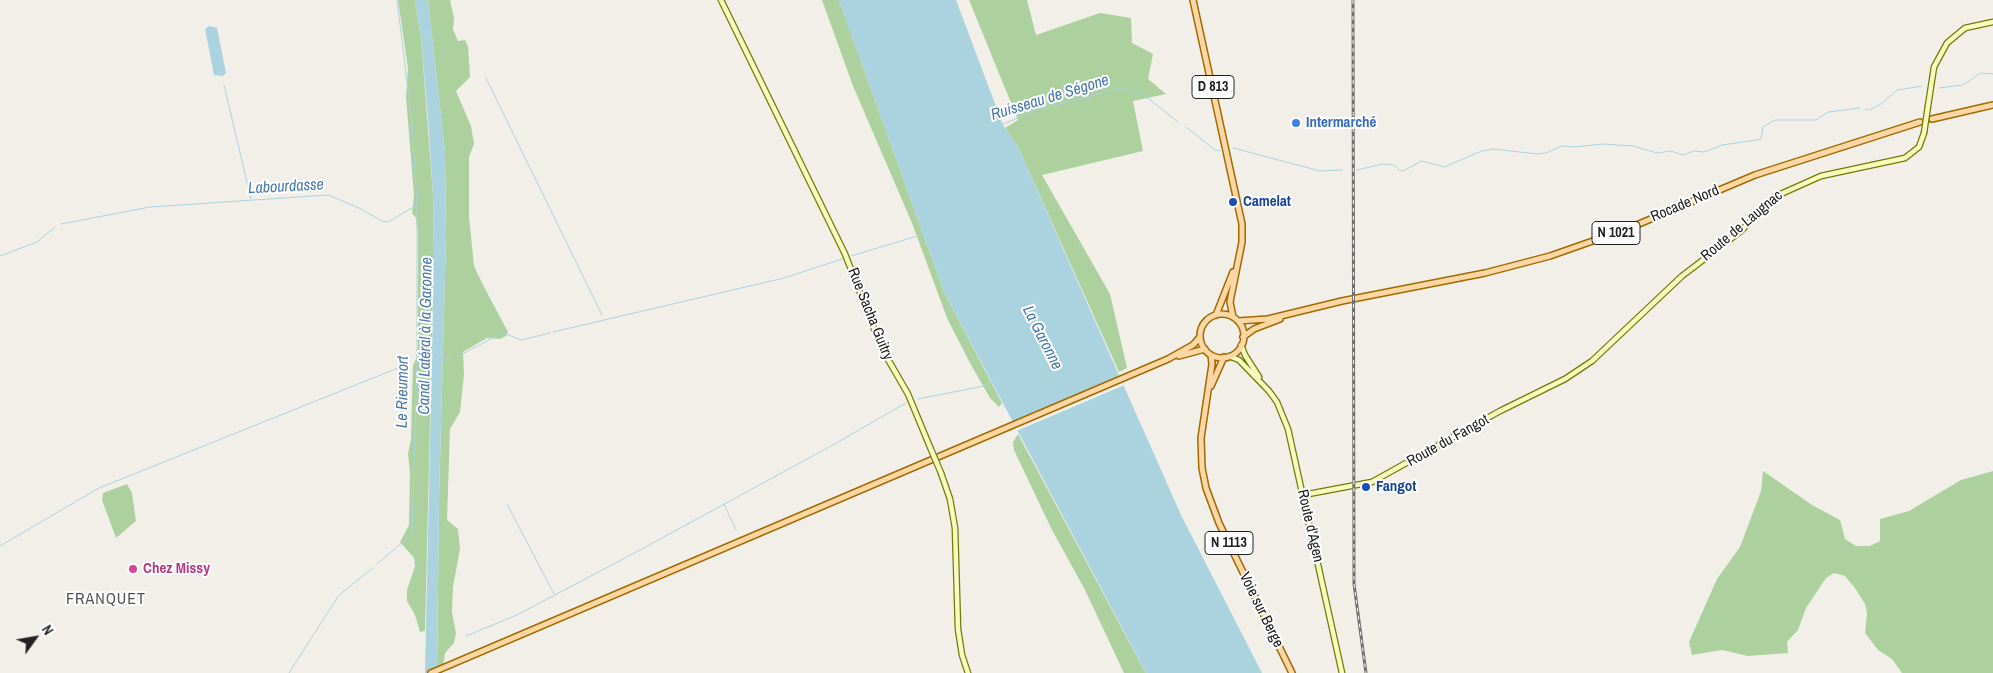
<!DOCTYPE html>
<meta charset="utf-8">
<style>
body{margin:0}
#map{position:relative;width:1993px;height:673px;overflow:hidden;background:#f2efe9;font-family:"Archivo Narrow",sans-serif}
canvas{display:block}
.north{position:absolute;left:10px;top:613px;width:50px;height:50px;-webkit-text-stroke:4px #fff;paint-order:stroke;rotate:58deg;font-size:14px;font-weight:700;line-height:20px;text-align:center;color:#222}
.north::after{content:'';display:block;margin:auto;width:18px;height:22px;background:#222;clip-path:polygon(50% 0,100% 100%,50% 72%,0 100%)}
</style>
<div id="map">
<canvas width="1993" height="673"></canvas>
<div class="north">N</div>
</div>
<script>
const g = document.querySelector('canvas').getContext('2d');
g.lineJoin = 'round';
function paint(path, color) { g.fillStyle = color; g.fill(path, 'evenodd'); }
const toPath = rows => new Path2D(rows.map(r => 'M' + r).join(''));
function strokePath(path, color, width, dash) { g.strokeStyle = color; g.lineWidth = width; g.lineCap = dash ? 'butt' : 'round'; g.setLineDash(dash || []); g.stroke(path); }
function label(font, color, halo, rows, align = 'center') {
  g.font = font + ' "Archivo Narrow",sans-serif'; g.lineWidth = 4; g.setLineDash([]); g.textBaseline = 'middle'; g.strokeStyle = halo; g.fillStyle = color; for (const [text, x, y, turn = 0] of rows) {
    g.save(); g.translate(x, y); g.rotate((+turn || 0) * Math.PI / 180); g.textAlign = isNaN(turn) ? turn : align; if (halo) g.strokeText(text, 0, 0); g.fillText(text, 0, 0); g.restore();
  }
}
paint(toPath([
 [398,0,415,0,421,38,433,194,434,256,425,631,420,632,415,615,407,601,407,590,415,566,414,558,400,542,409,525,410,473,408,454,411,439,413,365,418,355,418,232,416,218,412,213,414,195,406,97,408,69],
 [428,0,450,0,454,18,453,29,458,41,465,40,468,46,470,77,456,91,471,126,474,144,469,157,469,217,473,256,474,266,483,285,508,332,506,336,500,339,487,338,463,352,464,374,460,412,450,429,447,520,458,529,460,549,453,587,452,612,456,633,454,643,445,653,442,673,437,673,439,498,446,237,445,152],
 [822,0,839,0,944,292,1002,403,999,407,990,398,970,363,947,318,912,223,853,86],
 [969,0,1027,0,1036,35,1100,13,1131,18,1132,43,1153,54,1148,79,1166,94,1133,101,1143,151,1042,175,1110,294,1127,368,1119,372,1018,147,1005,128,1018,120],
 [1018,434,1143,668,1146,673,1124,673,1085,590,1051,528,1014,450,1013,442],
 [1763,471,1812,505,1840,520,1845,539,1856,546,1870,546,1880,541,1880,519,1909,511,1961,480,1993,471,1993,673,1902,673,1892,659,1878,650,1865,633,1867,613,1865,604,1855,588,1845,576,1834,573,1826,578,1806,608,1798,630,1787,642,1788,653,1748,656,1722,650,1692,655,1689,642,1717,579,1740,547,1761,491],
 [127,484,132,493,136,521,116,538,102,500,103,493]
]), '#add19e');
paint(toPath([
 [415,0,428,0,445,152,446,237,439,498,437,673,425,673,434,256,433,194,428,119,421,38],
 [839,0,956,0,1003,125,1018,147,1181,515,1262,673,1146,673,944,292],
 [209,26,217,28,226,73,223,76,214,75,205,29]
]), '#aad3df');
paint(toPath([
 [1123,375,1127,384,1014,432,1009,423]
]), '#f2efe9');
strokePath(toPath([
 [486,78,602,315],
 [224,85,251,199],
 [1939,88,1963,85,1981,73,1993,74],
 [1865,109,1870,110,1881,104,1897,90,1922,86],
 [1001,125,1037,110,1121,88,1144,95,1178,122],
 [1186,127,1215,150,1220,151],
 [1233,148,1320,171,1342,170],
 [1357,170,1383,164,1394,165,1399,170,1403,171,1422,161,1444,167,1482,151,1494,149,1537,154,1546,153,1562,146,1575,147,1602,144,1633,146,1657,153,1671,151,1683,155,1694,151,1704,152,1722,145,1757,140,1761,139,1763,127,1775,120,1816,120,1828,112,1860,108],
 [61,224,150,207,328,195,359,208,382,221,388,222,417,205,412,122,397,0],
 [0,256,37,242,55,227],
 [851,256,924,234],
 [553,332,784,278,845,258],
 [457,357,500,334,504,333,521,340,550,333],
 [444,359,453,357],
 [918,399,984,386,992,382],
 [507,504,554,594],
 [724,504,736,530],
 [0,546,99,488,408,364],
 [377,564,412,534,417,360,417,206],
 [466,636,517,615,640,550,831,446,906,403],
 [289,673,339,595,373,568]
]), '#aad3df', 1);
const secondary = toPath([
 [721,0,845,254,882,349,908,394,930,447],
 [1928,106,1934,67,1947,43,1965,28,1993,22],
 [1241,345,1245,355,1259,377],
 [1229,356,1239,360,1269,391,1277,402,1288,429,1342,673],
 [941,473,950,499,955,528,958,629,962,655,968,673],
 [1303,495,1372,482,1500,411,1565,379,1592,361,1682,276,1741,231,1774,197,1821,176,1905,158,1919,147,1924,133]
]);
const primary = toPath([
 [1193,0,1242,224,1242,242,1230,302,1233,317],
 [1932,119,1993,105],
 '1200 336a22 22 0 1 1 44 0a22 22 0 1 1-44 0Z',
 [1216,315,1233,272],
 [1238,321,1268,319,1342,301,1485,273,1550,256,1627,229,1755,175,1920,122],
 [1243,337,1254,329,1280,319],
 [1211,355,1212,364,1201,438,1202,468,1206,488,1219,523,1292,673],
 [1179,356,1205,349],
 [1211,386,1224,357],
 [431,673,1168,359,1193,345,1200,337]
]);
strokePath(secondary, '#707d05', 7);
strokePath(primary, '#a06b00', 8);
strokePath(secondary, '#f7fabf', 4.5);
strokePath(primary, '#fcd6a4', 5);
const rail = toPath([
 [1353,0,1354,584,1366,673]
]);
strokePath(rail, '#707070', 3);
strokePath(rail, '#fff', 1, [4]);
const secondaryBridge = toPath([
 [1924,133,1928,106],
 [930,447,941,473]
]);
strokePath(secondaryBridge, '#707d05', 7, []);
strokePath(secondaryBridge, '#f7fabf', 4.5);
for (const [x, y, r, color] of [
 [1296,123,5,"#3f7fe0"],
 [1233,202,5,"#1a4fb4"],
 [1366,487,5,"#1a4fb4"],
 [133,569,5,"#d1479c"]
]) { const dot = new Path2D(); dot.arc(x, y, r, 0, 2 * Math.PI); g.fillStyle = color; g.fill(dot); strokePath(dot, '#fff', 2); }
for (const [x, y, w] of [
 [1213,87,42],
 [1616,233,48],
 [1229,543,48]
]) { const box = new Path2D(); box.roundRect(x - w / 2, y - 11.5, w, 23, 4); g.fillStyle = '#fff'; g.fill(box); strokePath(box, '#222', 1); }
label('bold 14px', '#222', null, [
 ["D 813",1213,87],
 ["N 1021",1616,233],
 ["N 1113",1229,543]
]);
label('bold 15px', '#366cbe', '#fff', [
 ["Intermarché",1306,123]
], 'left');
label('bold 15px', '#164399', '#fff', [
 ["Camelat",1243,202],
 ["Fangot",1376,487]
], 'left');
label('15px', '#222', '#fff', [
 ["Rocade Nord",1685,204,-23],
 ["Route de Laugnac",1742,226,-40],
 ["Rue Sacha Guitry",870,314,68],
 ["Route du Fangot",1448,441,-29],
 ["Route d'Agen",1310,526,77],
 ["Voie sur Berge",1261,610,64]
]);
label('bold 15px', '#b23c85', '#fff', [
 ["Chez Missy",143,569]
], 'left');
label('italic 16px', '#4a7aab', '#fff', [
 ["Ruisseau de Ségone",1050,98,-17],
 ["Labourdasse",286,187,-3],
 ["Canal Latéral à la Garonne",426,336,-89],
 ["La Garonne",1042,338,63],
 ["Le Rieumort",403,392,-89]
]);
g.letterSpacing = '1px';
label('16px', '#555', '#fff', [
 ["FRANQUET",106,600]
]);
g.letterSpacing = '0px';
</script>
